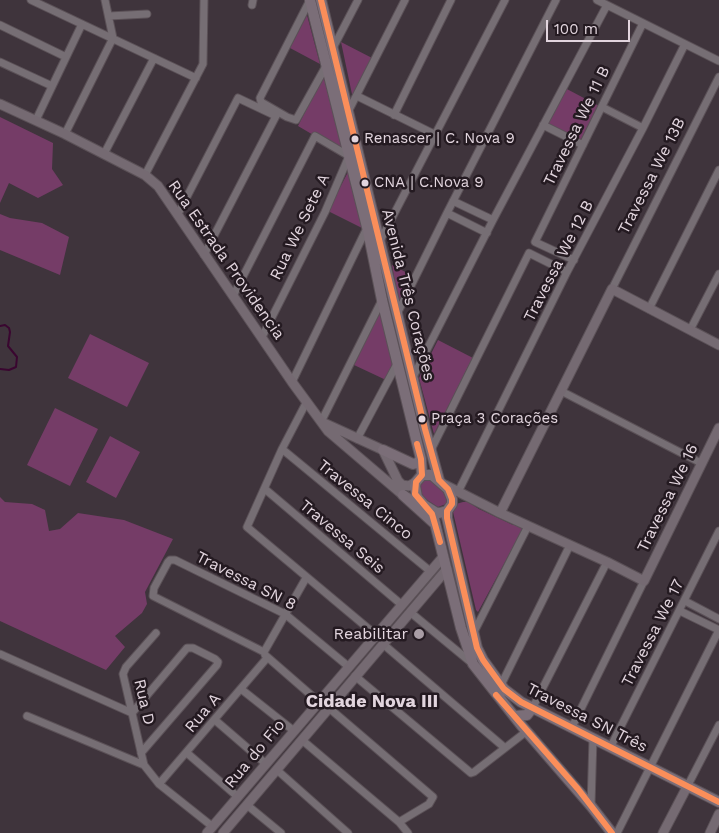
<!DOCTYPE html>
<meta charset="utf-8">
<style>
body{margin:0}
#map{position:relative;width:719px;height:833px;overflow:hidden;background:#3f343c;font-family:"Work Sans",sans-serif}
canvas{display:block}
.scale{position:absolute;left:546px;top:20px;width:84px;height:22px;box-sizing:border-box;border:2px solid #e2d5de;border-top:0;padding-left:6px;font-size:15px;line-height:18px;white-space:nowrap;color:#e2d5de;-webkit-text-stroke:4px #241a21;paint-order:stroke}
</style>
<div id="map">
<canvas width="719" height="833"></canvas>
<div class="scale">100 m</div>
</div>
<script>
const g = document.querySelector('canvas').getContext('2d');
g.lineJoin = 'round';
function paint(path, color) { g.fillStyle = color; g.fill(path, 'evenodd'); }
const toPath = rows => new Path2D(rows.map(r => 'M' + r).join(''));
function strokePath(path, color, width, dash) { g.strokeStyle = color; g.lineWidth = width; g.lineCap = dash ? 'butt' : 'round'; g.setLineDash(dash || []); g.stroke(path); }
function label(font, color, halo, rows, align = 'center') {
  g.font = font + ' "Work Sans",sans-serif'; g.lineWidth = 5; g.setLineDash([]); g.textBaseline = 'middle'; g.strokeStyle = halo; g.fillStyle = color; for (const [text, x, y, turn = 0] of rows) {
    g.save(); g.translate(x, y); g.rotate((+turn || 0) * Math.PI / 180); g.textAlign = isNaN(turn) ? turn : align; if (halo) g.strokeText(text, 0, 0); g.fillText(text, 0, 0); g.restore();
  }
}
paint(toPath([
 [307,15,320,64,290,48],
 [341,42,374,59,353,99],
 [324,74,342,148,315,136,298,126],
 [565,88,599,106,582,142,547,123],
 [0,117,53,143,52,169,63,185,38,198,9,183,0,203],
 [349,170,362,228,328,211],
 [0,214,10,218,42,223,69,237,60,275,0,250],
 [392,265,413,276,401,300,398,300],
 [381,309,396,361,386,380,354,365],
 [90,334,149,363,127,407,68,378],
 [438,340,473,358,434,434,419,378],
 [55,408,98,429,70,486,27,465],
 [110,436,140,452,116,498,86,482],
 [425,478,430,479,443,490,448,499,446,504,438,507,424,498,419,488,420,482],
 [0,497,5,502,32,504,45,510,49,531,60,529,78,513,124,520,173,539,145,592,147,604,142,613,115,636,125,647,106,670,0,621],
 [463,502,468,502,479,509,513,525,518,524,524,527,478,612,476,610,453,512,456,504]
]), '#753c67');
strokePath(toPath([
 [0,326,5,325,9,328,10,332,8,346,17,357,16,367,9,370,0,369]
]), '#3a0630', 2);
const street = toPath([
 [31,0,196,78],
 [105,0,113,38],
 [310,0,260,98,261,102,287,117,296,120,326,66],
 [597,0,719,61],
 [252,5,253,0],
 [109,16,147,14],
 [0,25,66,57],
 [333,48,358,0],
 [0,62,52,86],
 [357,96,434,134],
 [602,107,643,128],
 [349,110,405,0],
 [394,115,451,0],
 [36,120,82,24],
 [543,125,583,145],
 [65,134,113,38],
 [104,154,154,58],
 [145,175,203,64,204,0],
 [453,201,493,220],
 [447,213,487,233],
 [178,214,238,98,276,116],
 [380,241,505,0],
 [204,255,276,116],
 [574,260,535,242,643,23],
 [612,289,719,77],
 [233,296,315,136,349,156,325,212,262,337],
 [649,309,719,170],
 [397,314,447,213,556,0],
 [690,330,719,274],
 [413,377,493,220,607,5],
 [292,382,365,232,368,231],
 [561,391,701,463],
 [306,403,282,449,247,527,376,635],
 [321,422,382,300],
 [357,439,397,364],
 [282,449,430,571],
 [431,450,529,253,567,272],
 [265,489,402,605],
 [458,492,567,272,643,128,685,44],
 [685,601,719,619],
 [680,611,719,630],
 [410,612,473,664],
 [474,632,528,526],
 [156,633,126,667,123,674,144,765,159,784,213,827],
 [383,644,505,748],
 [264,652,153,596,154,588,168,562,170,560,175,560,285,614,349,667],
 [264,652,306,578],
 [0,654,132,713,187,648,193,648,215,659,218,662,217,665,141,753],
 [265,655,319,702],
 [355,676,471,773,474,772,527,731],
 [501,685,570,545],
 [241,689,294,731],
 [533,707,607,562],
 [329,708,433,797,429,804,399,822],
 [27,716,144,765],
 [215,720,266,764],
 [572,727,644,581],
 [302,740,399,822,408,833],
 [611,746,719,531],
 [187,753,238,797],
 [277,770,348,833],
 [159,784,267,658],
 [688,785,719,725],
 [247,805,281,833],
 [591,806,593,738],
 [617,833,719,630]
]);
const secondary = toPath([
 [0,104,65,134,145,175,158,186,292,382,328,431,403,495,409,498],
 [324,423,383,450,398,481,402,485,409,486,416,482],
 [445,485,500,513,607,562,644,581,719,428],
 [500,513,612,289,719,345],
 [207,833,443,557],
 [223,833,447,569],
 [663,833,688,785],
 [710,833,719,814]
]);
const primary = toPath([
 [310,0,368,231,382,300,421,459,422,475],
 [321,0,425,429,439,480],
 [383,450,413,464,417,463,421,459],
 [422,475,432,475,448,489,452,499,452,504,447,511,439,513,435,512,424,505,417,497,415,486,416,482,422,475],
 [403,495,434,523],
 [430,510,434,519,461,628,473,664,521,725,591,806,612,833],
 [447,511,447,518,477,648,483,660,504,689,521,702,719,802],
 [516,716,527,715,533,707]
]);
strokePath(street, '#5b5157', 9);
strokePath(secondary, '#5b5157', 11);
strokePath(primary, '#5b5157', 12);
strokePath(street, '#766e74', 7);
strokePath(secondary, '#756a72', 9);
strokePath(primary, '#7b6e78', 10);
strokePath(toPath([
 [321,0,425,429,439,480,448,489,452,499,452,504,447,511,447,518,477,648,483,660,504,689,521,702,719,802],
 [417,444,421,459,422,475,416,482,415,494,432,514,440,542],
 [496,695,578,789,612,833]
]), '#fa8e5a', 6);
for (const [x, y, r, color] of [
 [355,139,4.5,"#e2d5de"],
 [365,183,4.5,"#e2d5de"],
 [422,419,4.5,"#e2d5de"],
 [419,634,6,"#a99da5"]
]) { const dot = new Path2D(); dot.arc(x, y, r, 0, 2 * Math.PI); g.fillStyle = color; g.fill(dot); strokePath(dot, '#241a21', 2); }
label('15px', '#e2d5de', '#241a21', [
 ["Renascer | C. Nova 9",364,139],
 ["CNA | C.Nova 9",374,183],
 ["Praça 3 Corações",431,419]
], 'left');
label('16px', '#e2d5de', '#241a21', [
 ["Travessa We 11 B",577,126,-64],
 ["Travessa We 13B",652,176,-63],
 ["Rua We Sete A",300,227,-64],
 ["Rua Estrada Providencia",226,260,55],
 ["Travessa We 12 B",559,261,-63],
 ["Avenida Três Corações",408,295,76],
 ["Travessa We 16",668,498,-64],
 ["Travessa Cinco",365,500,39],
 ["Travessa Seis",342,537,40],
 ["Travessa SN 8",246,581,27],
 ["Travessa We 17",653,633,-63],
 ["Rua D",144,702,77],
 ["Rua A",203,713,-50],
 ["Travessa SN Três",587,718,27],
 ["Rua do Fio",255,754,-50]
]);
label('16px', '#e2d5de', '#241a21', [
 ["Reabilitar",408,634]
], 'right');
label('bold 18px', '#e2d5de', '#241a21', [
 ["Cidade Nova III",372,702]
]);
</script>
